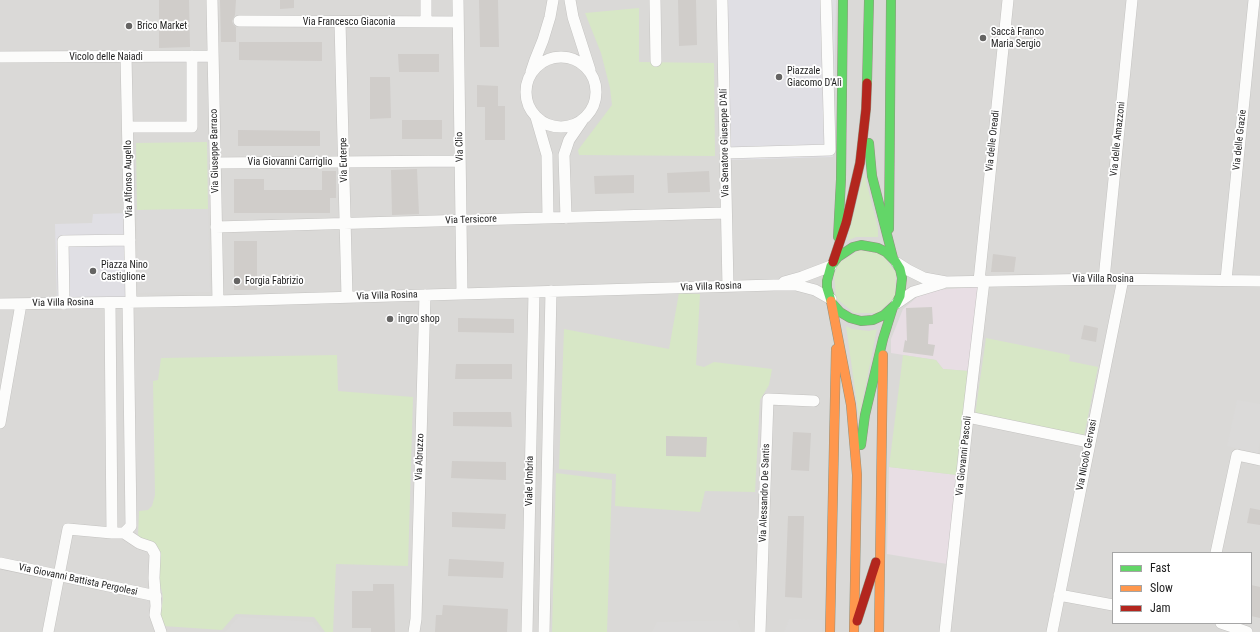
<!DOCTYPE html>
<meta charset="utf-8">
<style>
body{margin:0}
#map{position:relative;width:1260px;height:632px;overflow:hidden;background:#ebe9e5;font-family:"Roboto Condensed",sans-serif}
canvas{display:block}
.legend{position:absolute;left:1112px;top:552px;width:140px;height:72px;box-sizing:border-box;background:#fff;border:1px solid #a5a5a5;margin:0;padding:5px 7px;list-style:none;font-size:12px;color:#1d1d1d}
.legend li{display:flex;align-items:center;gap:8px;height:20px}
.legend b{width:20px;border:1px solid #a5a5a5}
</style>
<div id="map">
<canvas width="1260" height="632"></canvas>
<ul class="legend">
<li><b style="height:5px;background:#63d668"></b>Fast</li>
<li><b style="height:5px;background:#ff974d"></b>Slow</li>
<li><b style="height:5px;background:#b3261e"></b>Jam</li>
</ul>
</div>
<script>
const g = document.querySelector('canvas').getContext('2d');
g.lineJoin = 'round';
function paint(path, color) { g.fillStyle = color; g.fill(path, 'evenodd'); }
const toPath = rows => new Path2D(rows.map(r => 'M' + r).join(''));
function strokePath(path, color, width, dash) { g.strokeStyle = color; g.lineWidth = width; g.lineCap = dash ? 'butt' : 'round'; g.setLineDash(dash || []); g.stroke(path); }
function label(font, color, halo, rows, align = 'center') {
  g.font = font + ' "Roboto Condensed",sans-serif'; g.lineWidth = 3.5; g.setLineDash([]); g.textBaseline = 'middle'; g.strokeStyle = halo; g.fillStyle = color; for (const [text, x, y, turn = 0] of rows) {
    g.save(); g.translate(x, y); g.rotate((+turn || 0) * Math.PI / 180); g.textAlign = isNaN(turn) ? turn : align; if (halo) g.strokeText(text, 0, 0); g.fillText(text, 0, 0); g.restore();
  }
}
paint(toPath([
 [0,0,1260,0,1260,632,0,632],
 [1113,553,1251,553,1251,623,1113,623]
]), '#dad9d7');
paint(toPath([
 [978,287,969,371,943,369,936,360,891,353,891,339,903,309,917,297,935,290],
 [889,467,957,475,947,564,887,554]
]), '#e8dee4');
paint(toPath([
 [639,8,639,62,714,63,715,156,579,155,578,150,612,105,610,88,601,53,585,13],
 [207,142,208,209,137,210,136,143],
 [864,173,878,228,878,237,856,237,847,241],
 [859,250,882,254,896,273,895,297,878,313,854,313,836,298,834,274,839,263],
 [679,293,700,294,696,365,704,367,714,362,772,369,769,385,760,400,755,492,705,491,700,512,615,506,616,474,559,469,564,329,669,349],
 [846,326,852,329,869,331,877,329,859,418],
 [986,338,1070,355,1069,361,1098,367,1084,436,975,415],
 [337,355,338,391,413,397,408,566,336,564,333,632,325,632,314,617,236,614,222,630,163,626,160,621,163,599,162,591,157,578,158,556,138,537,139,511,148,510,152,506,155,495,153,381,158,380,161,358],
 [903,355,936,360,943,369,969,371,957,475,889,467],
 [556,473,612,480,607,632,552,632]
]), '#d7e7c6');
paint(toPath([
 [208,209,210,292,138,293,137,210],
 [1237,400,1260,404,1260,441,1258,453,1227,446],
 [238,617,313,622,321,632,225,632],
 [789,619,823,620,822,632,784,632],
 [737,620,741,632,652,632,657,622]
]), '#dbdad9');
paint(toPath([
 [722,0,836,0,833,157,725,160],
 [129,213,131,302,57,304,55,224,92,223,93,214]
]), '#e0dfe4');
paint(toPath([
 [159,0,189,0,190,47,159,48],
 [220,0,236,0,235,15,232,21,233,24,236,27,236,42,221,42],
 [280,0,294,0,294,8,280,9],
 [479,0,498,0,499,47,480,47],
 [678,0,696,0,697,45,679,46],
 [239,42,322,42,322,61,239,60],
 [398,54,439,54,439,72,399,72],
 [370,77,390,77,391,118,370,119],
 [477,85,498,86,498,106,505,106,505,140,485,140,485,107,477,107],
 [402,120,442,120,442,139,402,139],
 [238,130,320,131,320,146,238,146],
 [417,169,419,214,392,215,391,170],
 [322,171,336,171,336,198,330,198,330,213,234,213,234,179,264,179,264,190,322,190],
 [709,171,710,192,668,193,667,173],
 [634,175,634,193,595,194,594,176],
 [234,241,257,241,257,290,234,290],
 [993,254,1016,257,1014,272,991,272],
 [932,307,933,324,929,324,928,344,935,345,933,356,903,352,905,340,907,341,906,308],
 [458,318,514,319,514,333,458,332],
 [1084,325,1098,328,1096,342,1081,339],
 [456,364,512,364,512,379,455,379],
 [453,412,511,412,512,427,453,426],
 [793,432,811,433,809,471,791,470],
 [666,436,707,437,706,457,666,456],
 [452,461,506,462,506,480,451,478],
 [1250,508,1260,510,1260,525,1247,523],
 [452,512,506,514,505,529,452,527],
 [788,516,804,516,802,598,785,597],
 [449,559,504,562,503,578,448,576],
 [373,584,394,584,395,632,371,632,371,628,352,628,352,591,373,591],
 [1251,585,1260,587,1260,618,1251,616],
 [443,605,508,609,507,632,435,632,436,615,442,615]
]), '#d0cdca');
const street = toPath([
 [212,0,218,301],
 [426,0,426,22],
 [458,0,462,294],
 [570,0,573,17,590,70],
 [655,0,656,61],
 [722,0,728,286],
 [239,21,458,22],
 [340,22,347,297],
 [126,56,131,302],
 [0,57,213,56],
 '526 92a35 35 0 1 1 70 0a35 35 0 1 1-70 0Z',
 [531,72,535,60,543,40,550,17,553,0],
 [536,117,547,155,548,218],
 [128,127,192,127,192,56],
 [725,153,830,150,826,0],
 [215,163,460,161],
 [566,218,564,155,569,140,582,121],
 [216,227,726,213],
 [897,263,908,270,924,278,946,282,1104,279,1260,281],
 [1104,279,1132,0],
 [1226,280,1254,0],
 [979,281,1008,0],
 [784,282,802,277,831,266],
 [897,303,913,292,943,283],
 [0,304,218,301,774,285,796,285,815,290,831,299],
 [64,304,63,241,130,240],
 [968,417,1089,442],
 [0,423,21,304],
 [112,533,124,533,131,526,128,302],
 [124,533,139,543,151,547,155,554,154,578,156,606,155,615,161,632],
 [1216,553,1237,455,1260,460],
 [0,563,156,596],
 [1059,595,1113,605],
 [1221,623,1247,632],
 [48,632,68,529,112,533,110,303],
 [414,632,416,619,425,295],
 [527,632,534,292],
 [544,632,551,291],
 [760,632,768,399,814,401],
 [945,632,968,417,984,281],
 [1052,632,1123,279]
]);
const fast = toPath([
 [867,83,869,0],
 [869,143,872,176,893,258],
 [889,229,891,0],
 [838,237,841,179,843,0],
 [831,301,827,288,827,281,831,266,838,257,853,247,861,245,878,248,886,252,895,261,900,269,902,278,900,296,896,304,884,315,873,320,861,321,850,318,840,312,832,303],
 [861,445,865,415,883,339,893,307]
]);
const slow = toPath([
 [831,301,851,405,857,475,854,632],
 [830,632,836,349],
 [879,632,883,355]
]);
const jam = toPath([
 [833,262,846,223,860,163,866,109,867,83],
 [857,621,876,562]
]);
strokePath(street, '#c4c3c1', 12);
strokePath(fast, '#92937f', 10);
strokePath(slow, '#92937f', 10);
strokePath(jam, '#92937f', 10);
strokePath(street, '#fcfcfb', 11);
strokePath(fast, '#63d668', 9);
strokePath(slow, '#ff974d', 9);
strokePath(jam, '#b3261e', 9);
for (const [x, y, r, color] of [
 [129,26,4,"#656463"],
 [983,38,4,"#656463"],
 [779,77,4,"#656463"],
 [93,271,4,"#656463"],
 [237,281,4,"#656463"],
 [390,319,4,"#656463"]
]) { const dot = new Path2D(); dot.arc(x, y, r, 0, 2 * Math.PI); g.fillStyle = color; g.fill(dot); strokePath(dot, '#fff', 1.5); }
label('10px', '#1d1d1d', '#fff', [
 ["Via Francesco Giaconia",349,22],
 ["Vicolo delle Naiadi",106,57],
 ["Via delle Amazzoni",1118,139,-84],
 ["Via delle Grazie",1240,140,-84],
 ["Via delle Oreadi",993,141,-84],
 ["Via Senatore Giuseppe D'Alí",725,143,-91],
 ["Via Clio",460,147,-91],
 ["Via Giuseppe Barraco",215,151,-91],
 ["Via Euterpe",344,160,-91],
 ["Via Giovanni Carriglio",290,162],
 ["Via Alfonso Augello",129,179,-91],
 ["Via Tersicore",471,220,-2],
 ["Via Villa Rosina",1103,279],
 ["Via Villa Rosina",711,287,-2],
 ["Via Villa Rosina",387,296,-2],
 ["Via Villa Rosina",63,303,-1],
 ["Via Nicolò Gervasi",1087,455,-79],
 ["Via Giovanni Pascoli",964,456,-84],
 ["Via Abruzzo",420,457,-88],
 ["Viale Umbria",530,481,-89],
 ["Via Alessandro De Santis",765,493,-88],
 ["Via Giovanni Battista Pergolesi",78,580,12]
]);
label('10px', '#1d1d1d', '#fff', [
 ["Brico Market",137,26],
 ["Saccà Franco",991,32],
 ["Maria Sergio",991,44],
 ["Piazzale",787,71],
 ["Giacomo D'Alì",787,83],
 ["Piazza Nino",101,265],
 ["Castiglione",101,277],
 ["Forgia Fabrizio",245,281],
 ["ingro shop",398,319]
], 'left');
</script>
